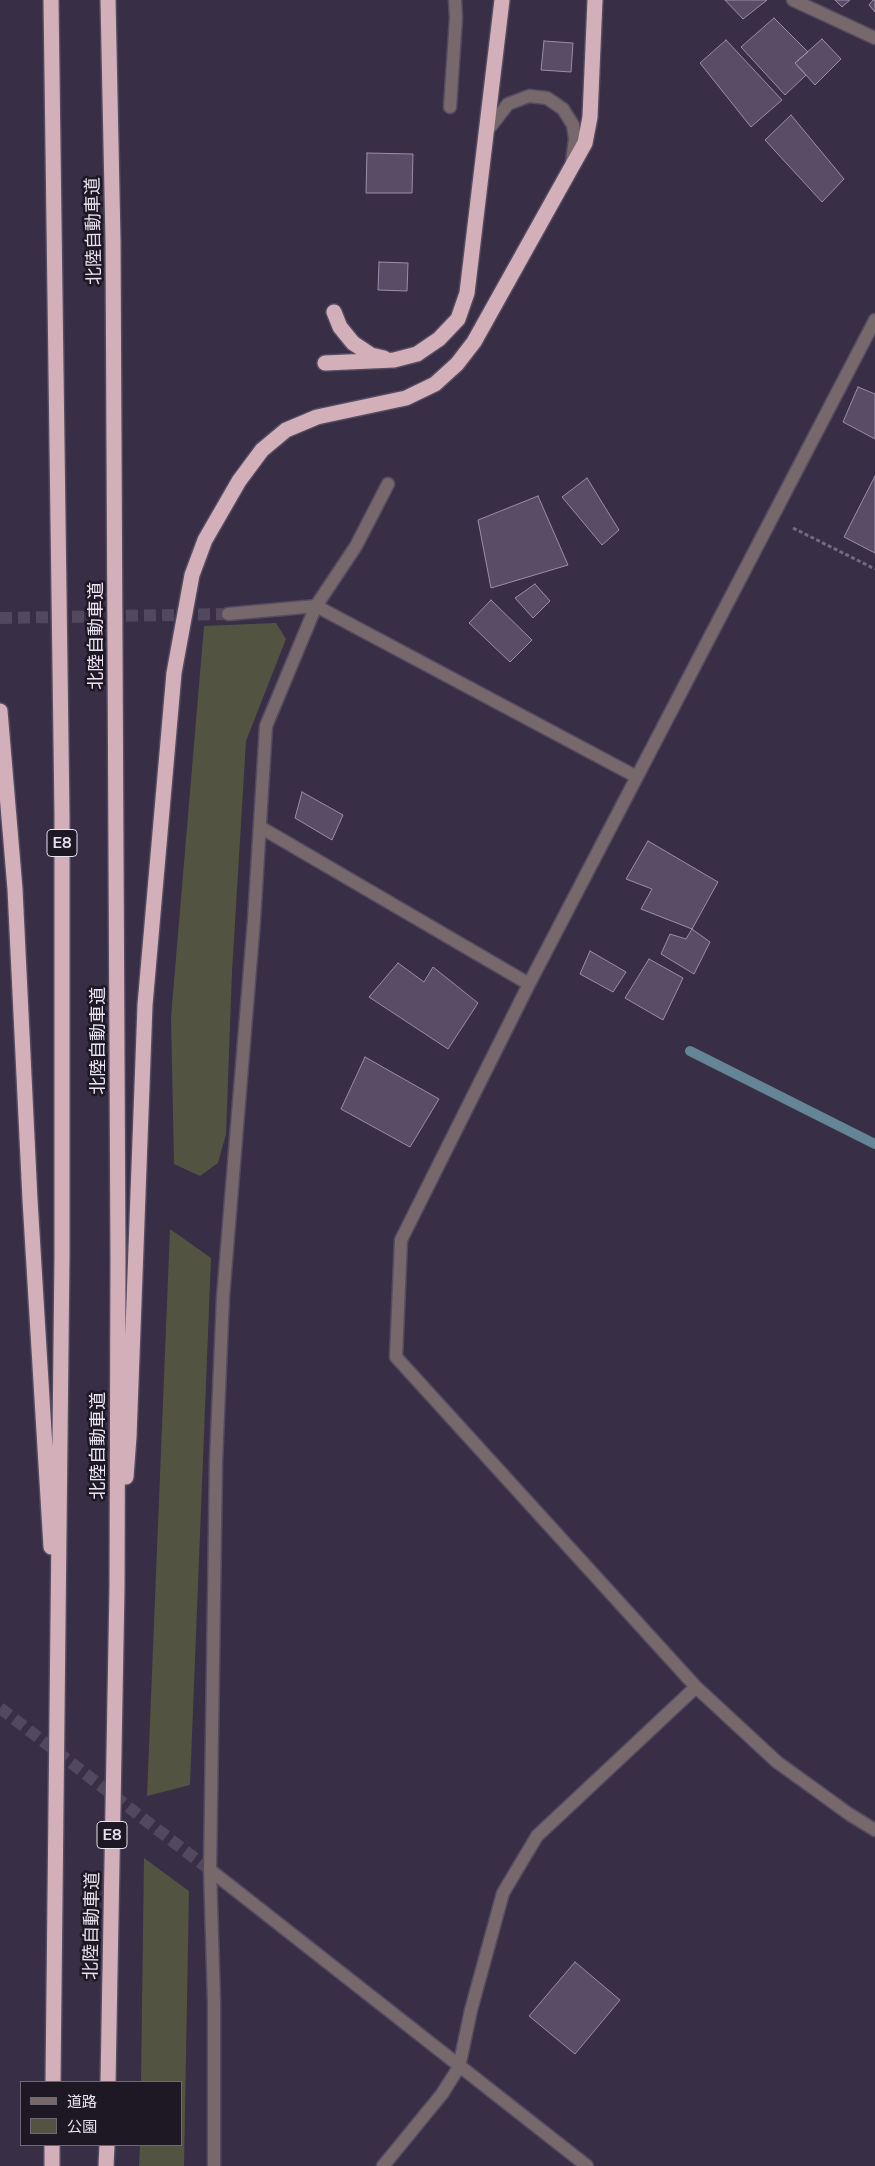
<!DOCTYPE html>
<meta charset="utf-8">
<style>
body{margin:0}
#map{position:relative;width:875px;height:2166px;overflow:hidden;background:#382e45;font-family:Mulish,"Noto Sans JP",sans-serif}
canvas{display:block}
.legend{position:absolute;left:20px;top:2081px;width:162px;height:65px;box-sizing:border-box;background:#1d1823;border:1px solid #6e6975;margin:0;padding:6px 9px;list-style:none;font-size:15px;color:#e8e2f1}
.legend li{display:flex;align-items:center;gap:10px;height:25px}
.legend b{width:25px;border:1px solid #6e6975}
</style>
<div id="map">
<canvas width="875" height="2166"></canvas>
<ul class="legend">
<li><b style="height:6px;background:#77686c"></b>道路</li>
<li><b style="height:14px;background:#525441"></b>公園</li>
</ul>
</div>
<script>
const g = document.querySelector('canvas').getContext('2d');
g.lineJoin = 'round';
function paint(path, color) { g.fillStyle = color; g.fill(path, 'evenodd'); }
const toPath = rows => new Path2D(rows.map(r => 'M' + r).join(''));
function strokePath(path, color, width, dash) { g.strokeStyle = color; g.lineWidth = width; g.lineCap = dash ? 'butt' : 'round'; g.setLineDash(dash || []); g.stroke(path); }
function label(font, color, halo, rows, align = 'center') {
  g.font = font + ' Mulish,"Noto Sans JP",sans-serif'; g.lineWidth = 5; g.setLineDash([]); g.textBaseline = 'middle'; g.strokeStyle = halo; g.fillStyle = color; for (const [text, x, y, turn = 0] of rows) {
    g.save(); g.translate(x, y); g.rotate((+turn || 0) * Math.PI / 180); g.textAlign = isNaN(turn) ? turn : align; if (halo) g.strokeText(text, 0, 0); g.fillText(text, 0, 0); g.restore();
  }
}
paint(toPath([
 [276,623,286,639,246,741,232,972,226,1134,218,1163,200,1176,174,1164,171,1017,204,626],
 [170,1229,211,1258,190,1785,147,1796],
 [144,1858,189,1891,184,2166,139,2166,140,2145,181,2145,181,2082,141,2082]
]), '#525441');
strokePath(toPath([
 [690,1051,875,1144]
]), '#648595', 10);
const building = toPath([
 [725,0,767,0,743,19,725,0],
 [835,0,850,0,842,7,835,0],
 [873,0,875,0,875,12,869,5,873,0],
 [774,18,808,52,795,63,806,75,785,95,741,47,774,18],
 [822,39,841,59,815,85,795,63,822,39],
 [726,40,782,100,751,127,700,63,726,40],
 [544,41,573,43,571,72,541,70,544,41],
 [791,115,844,179,822,202,765,140,791,115],
 [367,153,413,154,412,193,366,193,367,153],
 [379,262,408,263,407,291,378,290,379,262],
 [858,387,875,394,875,439,843,422,858,387],
 [875,476,875,553,844,537,875,476],
 [587,478,619,530,602,545,562,497,587,478],
 [538,496,568,565,491,588,478,520,538,496],
 [535,584,550,601,533,618,515,598,535,584],
 [491,600,532,640,510,662,469,623,491,600],
 [302,792,343,815,332,840,295,818,302,792],
 [648,841,718,882,692,929,641,909,652,889,626,879,648,841],
 [692,929,710,942,694,974,661,954,670,934,686,939,692,929],
 [590,951,626,972,613,992,580,974,590,951],
 [649,959,683,978,663,1020,625,998,649,959],
 [398,963,424,982,433,967,478,1003,448,1049,369,997,398,963],
 [365,1057,439,1099,410,1147,341,1109,365,1057],
 [575,1962,620,2000,575,2054,529,2016,575,1962]
]);
paint(building, '#584c67');
strokePath(building, '#9a8fab', 1);
strokePath(toPath([
 [0,618,228,614],
 [0,1708,210,1870]
]), '#52495f', 12, [12, 6]);
const lane = toPath([
 [450,107,456,18,455,0],
 [487,131,508,104,529,96,547,98,563,109,573,125,575,139,572,162]
]);
const street = toPath([
 [793,0,875,38],
 [875,320,529,984,401,1240,396,1357,696,1687,777,1762,849,1814,875,1830],
 [228,614,316,606,637,777],
 [260,827,529,984],
 [210,1870,587,2166],
 [214,2166,214,2002,210,1870,216,1461,223,1297,254,920,266,726,316,606,356,546,388,484],
 [383,2166,442,2094,459,2067,471,2010,503,1893,537,1836,696,1687]
]);
const highway = toPath([
 [51,0,62,815,62,1255,53,2082],
 [334,312,340,327,353,343,371,355,384,358],
 [325,363,394,360,417,354,439,339,458,319,467,293,502,0],
 [0,711,15,889,30,1200,51,1547],
 [126,1477,129,1437,145,1005,174,673,192,575,205,540,239,481,262,450,286,430,317,417,406,398,435,384,457,364,474,342,585,143,590,117,595,0],
 [108,2082,117,1587,118,1258,113,240,108,0],
 [52,2166,52,2145],
 [106,2166,107,2145]
]);
strokePath(lane, '#544b61', 15);
strokePath(street, '#544b61', 15);
strokePath(highway, '#544b61', 18);
strokePath(toPath([
 [793,528,875,569]
]), '#746b80', 3, [4, 2.5]);
strokePath(lane, '#77686c', 12);
strokePath(street, '#77686c', 12);
strokePath(highway, '#d3b0b9', 15);
for (const [x, y, w] of [
 [62,843,30],
 [112,1835,30]
]) { const box = new Path2D(); box.roundRect(x - w / 2, y - 13.5, w, 27, 4); g.fillStyle = '#1d1823'; g.fill(box); strokePath(box, '#e8e2f1', 1); }
label('bold 16px', '#e8e2f1', null, [
 ["E8",62,843],
 ["E8",112,1835]
]);
label('18px', '#e8e2f1', '#1d1823', [
 ["北陸自動車道",94,231,-91],
 ["北陸自動車道",97,636,-90],
 ["北陸自動車道",99,1041,-90],
 ["北陸自動車道",99,1446,-90],
 ["北陸自動車道",92,1926,-89]
]);
</script>
